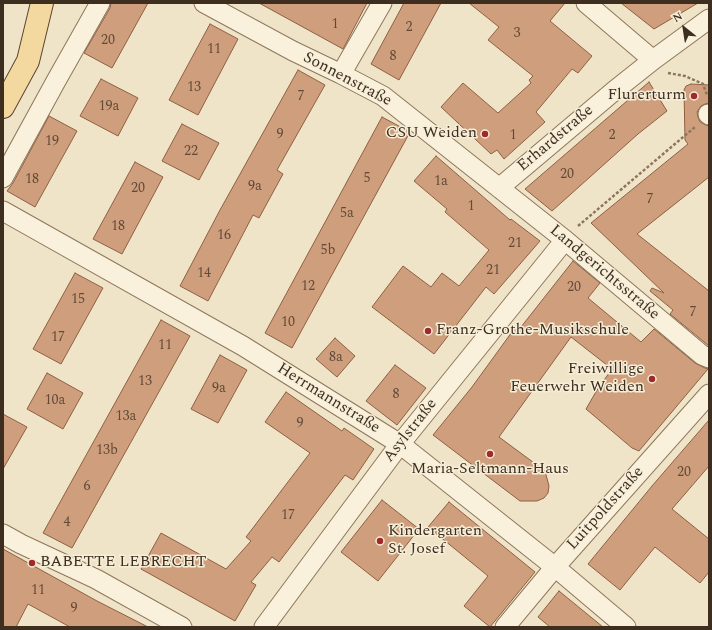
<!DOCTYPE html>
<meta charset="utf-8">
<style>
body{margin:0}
#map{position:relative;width:712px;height:630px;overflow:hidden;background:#f0e4c8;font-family:Spectral,serif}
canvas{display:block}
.frame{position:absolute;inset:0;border:4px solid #3d2e20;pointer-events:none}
.north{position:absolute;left:664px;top:8px;width:40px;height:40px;-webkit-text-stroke:3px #f7eed8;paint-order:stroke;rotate:330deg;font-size:11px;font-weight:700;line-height:16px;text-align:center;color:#3d2e20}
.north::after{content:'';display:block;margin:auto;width:14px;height:18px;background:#3d2e20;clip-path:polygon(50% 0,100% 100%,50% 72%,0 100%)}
</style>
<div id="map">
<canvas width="712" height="630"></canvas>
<div class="frame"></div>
<div class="north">N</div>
</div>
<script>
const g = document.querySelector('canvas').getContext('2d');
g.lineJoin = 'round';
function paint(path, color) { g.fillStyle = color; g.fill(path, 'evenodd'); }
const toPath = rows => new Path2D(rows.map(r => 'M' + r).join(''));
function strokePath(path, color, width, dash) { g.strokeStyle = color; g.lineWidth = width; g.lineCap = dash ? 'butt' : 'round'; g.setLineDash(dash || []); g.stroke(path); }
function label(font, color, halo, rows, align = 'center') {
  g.font = font + ' Spectral,serif'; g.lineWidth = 3; g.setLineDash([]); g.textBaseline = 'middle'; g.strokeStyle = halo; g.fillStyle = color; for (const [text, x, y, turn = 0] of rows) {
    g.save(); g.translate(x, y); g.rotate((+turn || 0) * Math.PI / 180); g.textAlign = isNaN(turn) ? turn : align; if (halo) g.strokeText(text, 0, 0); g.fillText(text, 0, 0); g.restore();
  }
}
const building = toPath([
 [111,3,148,3,112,68,84,53,110,8,111,3],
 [259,3,367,3,343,49,259,3],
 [404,3,441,3,399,80,371,64,404,3],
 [469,3,565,3,550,21,592,56,578,73,572,69,536,112,545,122,504,159,497,150,491,154,441,107,463,83,498,113,531,83,529,80,533,76,488,40,499,27,469,3],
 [621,3,698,3,654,29,621,3],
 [210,24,238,39,198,115,169,100,210,24],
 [298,70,325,85,277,170,283,174,259,218,253,215,208,301,180,286,220,210,298,70],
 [101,79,138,98,118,136,80,116,101,79],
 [649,82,667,111,638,134,552,211,525,189,649,82],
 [691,84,709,85,709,103,705,104,701,106,697,112,698,117,700,122,706,125,709,126,709,177,637,234,709,291,709,346,670,314,673,310,650,291,652,288,664,293,591,223,688,144,685,140,684,90,686,86,691,84],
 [49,116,77,131,35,207,7,191,13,183,49,116],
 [382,117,410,132,292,348,265,333,382,117],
 [182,124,219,143,199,180,162,161,182,124],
 [436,156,510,220,511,219,540,241,494,294,486,287,434,354,372,307,403,266,431,287,442,273,459,286,489,250,445,212,447,209,414,181,436,156],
 [135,162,163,177,122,254,93,239,135,162],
 [573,261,600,283,588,298,641,342,654,329,695,363,705,368,708,369,639,451,632,448,586,409,597,390,612,369,571,337,499,437,545,471,549,486,548,493,544,498,537,501,520,501,433,435,472,387,517,325,521,327,573,261],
 [75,273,103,288,61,364,33,349,75,273],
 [161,320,190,336,72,548,43,533,161,320],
 [335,338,355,356,337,377,316,359,335,338],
 [220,355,247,370,218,423,191,409,220,355],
 [395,365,426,388,397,425,366,401,395,365],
 [47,373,83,393,63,429,27,409,47,373],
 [286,392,342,431,344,428,374,449,353,480,345,475,279,562,272,557,251,582,256,585,235,621,141,569,161,533,226,569,251,541,246,537,310,453,265,422,286,392],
 [3,414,27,427,3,469,3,414],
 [709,420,709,466,672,509,709,539,709,572,700,583,655,547,620,590,588,564,652,486,709,420],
 [382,500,419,529,378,581,341,552,382,500],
 [449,502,535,572,490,627,464,606,488,576,428,527,449,502],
 [3,549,97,601,148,627,70,627,28,604,16,627,3,627,3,549],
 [559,591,603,627,550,627,538,617,559,591]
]);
paint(building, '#cf9f7d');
strokePath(building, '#8d5f41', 1);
const minor = toPath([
 [204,3,293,51,341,74,383,96,565,240,702,355,709,358],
 [586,3,653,60],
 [341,74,382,3],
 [708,114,709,115],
 [3,178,56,81,100,3],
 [499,188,614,91,653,60,709,19],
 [3,211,243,346,400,444,555,567,626,627],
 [3,534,21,544,96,579,182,627],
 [264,627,400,444,565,240],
 [505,627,555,567,709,394]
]);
const major = toPath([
 [3,107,28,61,42,3]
]);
strokePath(minor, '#8d765c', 21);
strokePath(major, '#5b4430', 24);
strokePath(toPath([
 [668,73,685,76,703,84,707,95],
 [578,226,695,127]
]), '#8d765c', 2.5, [3, 2]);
strokePath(minor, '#faf1dc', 19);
strokePath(major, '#f3d9a0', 22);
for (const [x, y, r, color] of [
 [694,96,4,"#9e2a2b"],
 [485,134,4,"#9e2a2b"],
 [428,331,4,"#9e2a2b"],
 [652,379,4,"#9e2a2b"],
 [490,454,4,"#9e2a2b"],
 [380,541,4,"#9e2a2b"],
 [32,563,4,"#9e2a2b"]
]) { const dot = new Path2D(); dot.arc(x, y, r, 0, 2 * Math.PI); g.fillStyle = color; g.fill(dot); strokePath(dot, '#f7eed8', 1.5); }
label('14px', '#624a37', null, [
 ["1",335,25],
 ["2",409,28],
 ["3",517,34],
 ["20",108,41],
 ["11",214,50],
 ["8",393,57],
 ["13",194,88],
 ["7",301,97],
 ["19a",109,107],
 ["9",280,135],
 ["1",513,136],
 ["2",612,136],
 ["19",52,142],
 ["22",191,152],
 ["20",567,175],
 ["5",367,179],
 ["18",32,180],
 ["1a",441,182],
 ["9a",255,187],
 ["20",138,189],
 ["7",650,200],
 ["1",471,207],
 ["5a",347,214],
 ["18",118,227],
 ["16",224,236],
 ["21",515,244],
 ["5b",328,251],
 ["21",493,271],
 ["14",204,274],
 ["12",308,287],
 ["20",574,288],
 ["15",78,300],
 ["7",693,313],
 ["10",288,323],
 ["17",58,338],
 ["11",165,346],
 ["8a",336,358],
 ["13",145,382],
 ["9a",219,389],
 ["8",396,395],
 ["10a",55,401],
 ["13a",126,417],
 ["9",300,424],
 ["13b",107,451],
 ["20",684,473],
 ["6",87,487],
 ["17",288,516],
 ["4",67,523],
 ["11",38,591],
 ["9",74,609]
]);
label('16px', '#3d2e20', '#f7eed8', [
 ["Sonnenstraße",347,80,28],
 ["Erhardstraße",556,139,-40],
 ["Landgerichtsstraße",604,273,40],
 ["Herrmannstraße",328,399,32],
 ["Asylstraße",411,431,-52],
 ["Luitpoldstraße",606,509,-48]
]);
label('16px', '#3d2e20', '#f7eed8', [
 ["Flurerturm",686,96],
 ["CSU Weiden",477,134],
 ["Franz-Grothe-Musikschule",436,331,"left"],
 ["Freiwillige",644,370],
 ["Feuerwehr Weiden",644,388],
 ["Maria-Seltmann-Haus",490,470,"center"],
 ["Kindergarten",388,532,"left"],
 ["St. Josef",388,550,"left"],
 ["BABETTE LEBRECHT",40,563,"left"]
], 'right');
</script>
